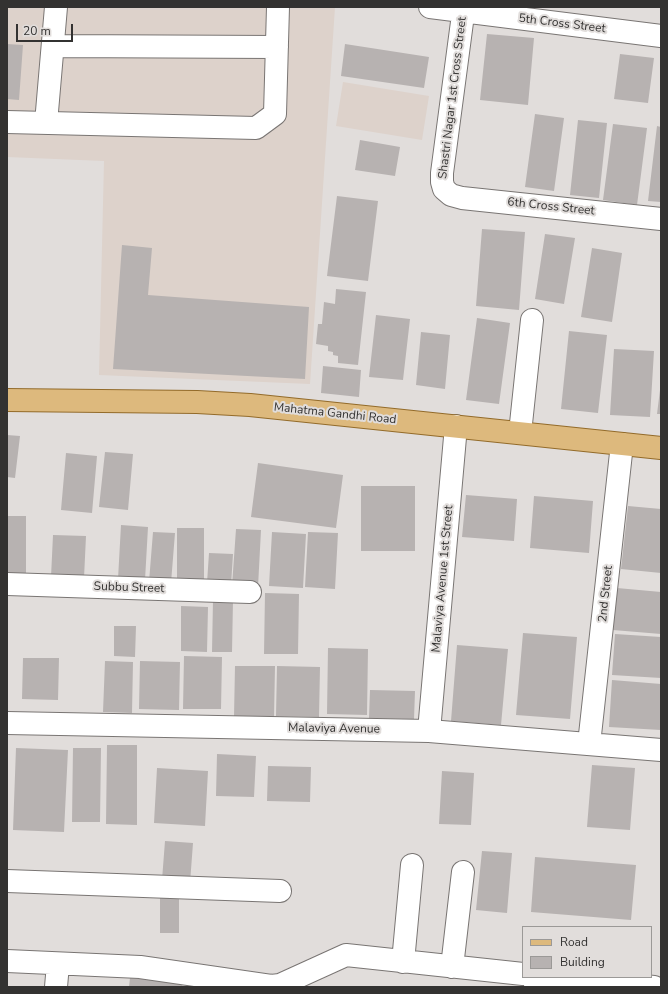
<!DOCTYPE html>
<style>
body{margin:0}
#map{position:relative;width:668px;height:994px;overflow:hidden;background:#e1dddb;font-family:"Nunito Sans",sans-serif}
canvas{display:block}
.frame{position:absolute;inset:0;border:8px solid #333231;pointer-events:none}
.legend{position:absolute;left:522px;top:926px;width:130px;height:52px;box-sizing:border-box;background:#e1dddb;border:1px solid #9b9997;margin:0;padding:5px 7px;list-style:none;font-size:12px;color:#333231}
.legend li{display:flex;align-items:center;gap:8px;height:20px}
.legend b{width:20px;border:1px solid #9b9997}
.scale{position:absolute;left:16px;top:24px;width:57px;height:18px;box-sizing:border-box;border:2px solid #333231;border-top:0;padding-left:5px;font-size:12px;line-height:14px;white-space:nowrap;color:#333231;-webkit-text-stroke:3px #e1dddb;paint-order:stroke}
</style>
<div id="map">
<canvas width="668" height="994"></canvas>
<div class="frame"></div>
<ul class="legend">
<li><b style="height:5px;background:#ddb97d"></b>Road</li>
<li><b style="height:11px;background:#b7b2b1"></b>Building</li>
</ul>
<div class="scale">20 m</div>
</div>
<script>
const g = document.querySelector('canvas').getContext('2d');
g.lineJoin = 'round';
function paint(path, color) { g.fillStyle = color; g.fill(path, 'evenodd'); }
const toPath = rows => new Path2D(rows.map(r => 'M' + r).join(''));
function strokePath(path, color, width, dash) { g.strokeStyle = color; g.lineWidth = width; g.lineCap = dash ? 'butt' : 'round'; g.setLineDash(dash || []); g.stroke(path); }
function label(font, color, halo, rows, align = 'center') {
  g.font = font + ' "Nunito Sans",sans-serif'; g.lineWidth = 4; g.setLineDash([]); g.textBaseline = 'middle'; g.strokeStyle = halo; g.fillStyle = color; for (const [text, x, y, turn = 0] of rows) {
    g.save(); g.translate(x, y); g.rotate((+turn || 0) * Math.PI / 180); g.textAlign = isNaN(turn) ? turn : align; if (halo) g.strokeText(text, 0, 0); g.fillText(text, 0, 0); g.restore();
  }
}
paint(toPath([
 [7,7,335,7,310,384,99,375,104,161,7,157],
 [343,82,429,96,422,140,336,126]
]), '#ddd2cb');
paint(toPath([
 [487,34,534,38,528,105,480,100],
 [7,44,23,45,19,100,7,99],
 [345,44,429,57,424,88,341,76],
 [620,54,654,58,648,103,614,99],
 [535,114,564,118,554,191,525,187],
 [578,120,607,123,599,198,570,195],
 [613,124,647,128,637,205,603,200],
 [657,126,661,127,661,202,648,201],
 [360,140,400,147,395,176,355,170],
 [337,196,378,201,368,281,327,276],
 [482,229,525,232,519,310,476,306],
 [545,234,575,238,564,304,535,299],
 [122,245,152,248,148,295,309,307,305,379,113,369],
 [592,248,622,253,612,322,581,317],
 [336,289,366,292,358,365,338,363,338,356,333,355,333,352,328,351,328,346,316,344,318,324,322,324,324,302,335,304],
 [376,315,410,319,403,380,369,377],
 [477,318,510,323,499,404,466,400],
 [569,331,607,335,598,413,561,409],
 [421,332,450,335,445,389,416,385],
 [614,349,654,351,650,417,610,415],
 [323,366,361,370,359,397,321,393],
 [660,390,661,390,661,414,657,414],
 [7,435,20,436,15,478,7,477],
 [105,452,133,454,128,510,99,507],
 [66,453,97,456,92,513,61,510],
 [258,463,343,475,336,528,251,517],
 [361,486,415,486,415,551,361,551],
 [466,495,517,499,514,541,462,537],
 [534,496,593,501,589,553,530,548],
 [628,506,661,509,661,573,621,569],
 [7,516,26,516,26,577,7,577],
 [121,525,148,527,145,580,118,579],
 [177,528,204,528,204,581,177,581],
 [236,529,261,530,258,587,232,586],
 [153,532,175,533,171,583,149,582],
 [272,532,306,534,303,588,269,586],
 [308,532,338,533,335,589,305,587],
 [53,535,86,536,84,578,51,577],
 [209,553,233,554,231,585,207,583],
 [617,588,661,592,661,634,613,630],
 [265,593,299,594,298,654,264,654],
 [213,600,233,600,232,652,212,652],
 [181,606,208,607,207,652,181,651],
 [114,626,136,626,135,657,114,656],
 [523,633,577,637,570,719,516,715],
 [615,634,661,637,661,678,612,675],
 [457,645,508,649,501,725,451,721],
 [328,648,368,649,367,715,327,714],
 [184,656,222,657,221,709,183,709],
 [23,658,59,658,58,700,22,699],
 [105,661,133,662,132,713,103,712],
 [140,661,180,662,179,710,139,709],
 [235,666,275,666,274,718,234,717],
 [277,666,320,667,319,717,276,716],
 [612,680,661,684,661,730,609,727],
 [370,690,415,691,414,719,369,718],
 [107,745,137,745,137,825,106,824],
 [16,748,68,750,64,832,13,830],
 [73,748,101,748,100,822,72,822],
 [217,754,256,756,254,797,216,796],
 [592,765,635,768,630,830,587,827],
 [268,766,311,767,310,802,267,801],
 [157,768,208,771,205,826,154,823],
 [442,771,474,773,471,825,439,824],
 [165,841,193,843,190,883,162,880],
 [482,851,512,853,507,913,476,910],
 [535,857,636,865,631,920,531,912],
 [160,895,179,895,179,933,160,933],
 [130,978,183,982,182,987,129,987]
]), '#b7b2b1');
const minor = toPath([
 [430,7,661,36],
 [464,7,442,173,442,182,444,189,451,195,462,198,661,219],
 [53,46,277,47],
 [7,122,256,128,275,114,278,7],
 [46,123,56,7],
 [520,433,532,320],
 [7,584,250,592],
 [7,723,429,731,661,750],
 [429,731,456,426],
 [589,744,622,444],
 [7,881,280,891],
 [7,961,140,967,271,986,280,985,346,955,523,974],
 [403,962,412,865],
 [452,967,463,872],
 [552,977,654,987],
 [56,987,58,964],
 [535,987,537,977]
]);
const major = toPath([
 [7,400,197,402,250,405,661,448]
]);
strokePath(minor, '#797573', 24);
strokePath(major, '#936b2a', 24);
strokePath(minor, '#fff', 22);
strokePath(major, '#ddb97d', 22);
label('12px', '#333231', '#e1dddb', [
 ["5th Cross Street",562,24,7],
 ["Shastri Nagar 1st Cross Street",453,98,-83],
 ["6th Cross Street",551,207,6],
 ["Mahatma Gandhi Road",335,414,6],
 ["Malaviya Avenue 1st Street",443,579,-85],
 ["Subbu Street",129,588,2],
 ["2nd Street",606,594,-84],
 ["Malaviya Avenue",334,729,1]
]);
</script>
